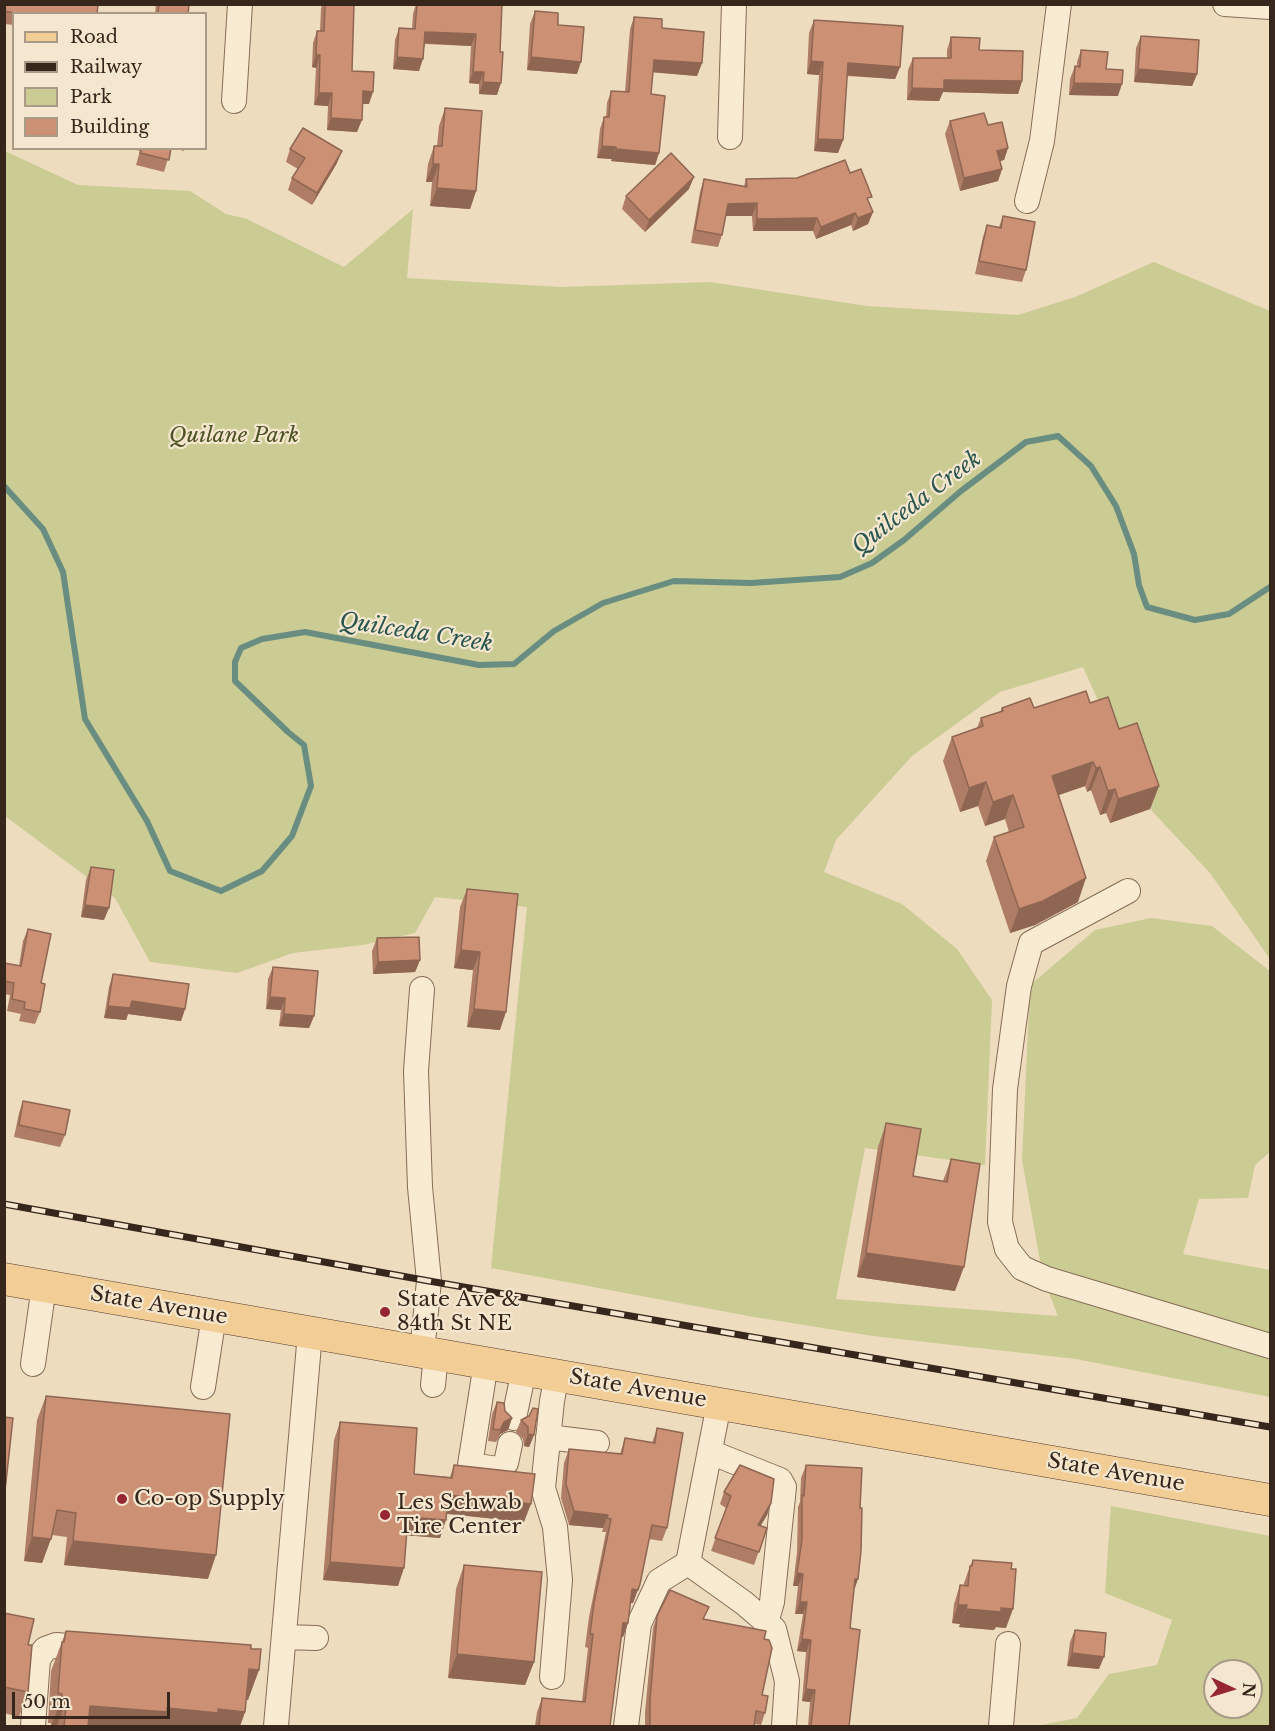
<!DOCTYPE html>
<style>
body{margin:0}
#map{position:relative;width:1275px;height:1731px;overflow:hidden;background:#eedcbf;font-family:"Libre Baskerville",serif}
canvas{display:block}
.frame{position:absolute;inset:0;border:6px solid #36261c;pointer-events:none}
.legend{position:absolute;left:12px;top:12px;width:195px;height:138px;box-sizing:border-box;background:#f5e7cf;border:2px solid #a99a87;margin:0;padding:8px 10px;list-style:none;font-size:18px;color:#36261c}
.legend li{display:flex;align-items:center;gap:12px;height:30px}
.legend b{width:30px;border:2px solid #a99a87}
.north{position:absolute;left:1203px;top:1659px;width:60px;height:60px;box-sizing:border-box;background:#f5e7cf;border:2px solid #a99a87;border-radius:50%;rotate:94deg;font-size:16px;font-weight:700;line-height:24px;text-align:center;color:#36261c}
.north::after{content:'';display:block;margin:auto;width:21px;height:27px;background:#962732;clip-path:polygon(50% 0,100% 100%,50% 72%,0 100%)}
.scale{position:absolute;left:12px;top:1692px;width:158px;height:27px;box-sizing:border-box;border:3px solid #36261c;border-top:0;padding-left:8px;font-size:18px;line-height:21px;white-space:nowrap;color:#36261c;-webkit-text-stroke:4px #f5e7cf;paint-order:stroke}
</style>
<div id="map">
<canvas width="1275" height="1731"></canvas>
<div class="frame"></div>
<ul class="legend">
<li><b style="height:8px;background:#f2cd96"></b>Road</li>
<li><b style="height:8px;background:#36261c"></b>Railway</li>
<li><b style="height:16px;background:#cacc93"></b>Park</li>
<li><b style="height:16px;background:#cc9175"></b>Building</li>
</ul>
<div class="north">N</div>
<div class="scale">50 m</div>
</div>
<script>
const g = document.querySelector('canvas').getContext('2d');
g.lineJoin = 'round';
function paint(path, color) { g.fillStyle = color; g.fill(path, 'evenodd'); }
const toPath = rows => new Path2D(rows.map(r => 'M' + r).join(''));
function strokePath(path, color, width, dash) { g.strokeStyle = color; g.lineWidth = width; g.lineCap = dash ? 'butt' : 'round'; g.setLineDash(dash || []); g.stroke(path); }
function label(font, color, halo, rows, align = 'center') {
  g.font = font + ' "Libre Baskerville",serif'; g.lineWidth = 4.5; g.setLineDash([]); g.textBaseline = 'middle'; g.strokeStyle = halo; g.fillStyle = color; for (const [text, x, y, turn = 0] of rows) {
    g.save(); g.translate(x, y); g.rotate((+turn || 0) * Math.PI / 180); g.textAlign = isNaN(turn) ? turn : align; if (halo) g.strokeText(text, 0, 0); g.fillText(text, 0, 0); g.restore();
  }
}
paint(toPath([
 [5,151,78,185,190,191,226,214,247,219,344,267,413,209,407,278,561,287,710,282,867,306,1018,315,1075,297,1154,262,1270,311,1270,959,1210,873,1151,810,1131,747,1104,714,1083,667,1000,692,912,756,836,840,824,872,902,904,957,949,992,1000,985,1165,865,1148,836,1299,1058,1316,1043,1278,1022,1160,1030,985,1095,930,1151,918,1212,926,1270,971,1270,1152,1255,1165,1248,1198,1199,1199,1183,1254,1270,1270,1270,1397,1076,1359,873,1336,754,1317,491,1268,527,907,435,897,415,933,363,945,293,953,237,973,150,962,115,898,5,816],
 [1111,1506,1270,1536,1270,1726,1037,1726,1077,1718,1109,1674,1157,1665,1172,1620,1105,1593],
 [1215,1671,1251,1671,1251,1707,1215,1707]
]), '#cacc93');
strokePath(toPath([
 [4,486,43,529,63,572,85,719,147,821,170,871,221,891,262,871,292,836,311,786,304,745,288,732,235,681,235,662,241,648,262,639,305,632,479,665,514,664,554,631,603,603,674,581,751,583,840,577,872,563,904,540,961,491,1026,442,1058,436,1091,466,1116,506,1134,554,1139,585,1147,607,1195,620,1229,614,1270,587]
]), '#6a8d81', 6);
const minor = toPath([
 [1225,4,1270,7],
 [234,101,240,4],
 [730,137,734,4],
 [1027,201,1042,141,1059,4],
 [1128,891,1031,943,1019,986,1005,1089,1000,1222,1007,1249,1022,1268,1047,1279,1270,1346],
 [422,989,416,1071,420,1187,429,1281,422,1352],
 [486,1363,470,1465,498,1469,506,1463,510,1444],
 [33,1364,44,1286],
 [433,1385,436,1355],
 [203,1387,214,1316],
 [514,1418,524,1370],
 [548,1437,597,1443],
 [710,1452,780,1480,784,1487,772,1602,766,1623],
 [688,1563,744,1603,774,1629,787,1681,784,1726],
 [284,1637,316,1638],
 [552,1677,560,1580,555,1527,543,1488,552,1401,557,1375],
 [33,1726,38,1659,45,1649,56,1645,94,1648],
 [276,1726,310,1333],
 [626,1726,639,1624,659,1581,688,1563,719,1404],
 [1001,1726,1008,1644]
]);
const major = toPath([
 [4,1279,1270,1500]
]);
strokePath(minor, '#876c57', 26);
strokePath(major, '#543b2c', 33);
strokePath(minor, '#f9ead2', 24);
strokePath(major, '#f2cd96', 32);
const rail = toPath([
 [4,1204,429,1281,1270,1427]
]);
strokePath(rail, '#36261c', 7);
strokePath(rail, '#f5e7cf', 4.5, [14]);
paint(toPath([
 [4,4,97,14,14,14,14,25,4,24],
 [156,4,189,4,188,14,155,14],
 [322,4,354,4,352,71,369,104,363,104,357,132,327,130,328,106,314,105,316,68,312,67,313,43,317,31,320,31,321,9],
 [416,4,502,4,497,95,479,94,479,84,469,83,471,46,425,44,419,71,393,69,395,40,399,28,412,29,413,14],
 [535,11,558,25,577,74,527,70,530,24],
 [634,17,662,28,702,63,697,76,653,72,651,94,659,153,655,165,611,161,612,159,597,158,600,129,604,117,606,117,607,103,611,91,625,92,630,29],
 [814,20,900,67,895,79,847,76,843,140,838,153,814,151,819,75,807,74,809,33],
 [1141,36,1197,74,1192,86,1134,82,1136,48],
 [951,37,979,50,1022,81,1018,94,943,92,939,101,907,100,908,70,913,58,947,58,947,50],
 [1081,50,1106,69,1118,96,1069,95,1070,79,1075,66,1077,66,1077,62],
 [445,108,476,191,470,209,430,206,432,182,426,182,428,164,434,146,437,146,439,126],
 [950,121,988,125,1008,148,1004,160,1000,161,1002,169,998,181,960,191,945,134],
 [130,148,171,148,164,172,136,165,140,151],
 [174,148,185,148,184,151],
 [290,149,337,163,312,205,288,190,292,178,298,169,286,162],
 [850,173,870,204,873,212,868,224,853,231,851,225,816,239,813,231,753,231,752,216,725,216,722,235,718,247,691,243,700,192,704,179,744,186,746,179,797,178],
 [689,189,645,232,622,209,626,196],
 [1003,216,1026,270,1022,282,975,274,983,237,987,225,999,227],
 [1090,703,1119,729,1159,786,1150,809,1110,823,1106,813,1100,815,1091,790,1087,792,1085,786,1059,795,1078,902,1035,925,1010,933,986,861,994,837,1009,832,1005,819,985,826,978,806,960,812,943,761,952,737,977,728,981,718,1000,712,1002,708,1034,708],
 [91,867,104,920,81,917,86,880],
 [467,889,500,1030,467,1027,473,970,454,968,460,907],
 [28,929,41,983,40,1012,35,1024,19,1021,21,1014,7,1011,10,995,4,994,4,963,19,966,23,941],
 [377,938,420,960,415,972,373,974,372,951],
 [273,967,314,1016,309,1028,279,1026,281,1010,266,1009,268,979],
 [113,974,185,1009,181,1021,128,1014,126,1020,104,1018,109,987],
 [23,1101,65,1135,60,1147,14,1137,19,1113],
 [886,1123,913,1176,943,1181,951,1159,955,1291,857,1277,878,1147],
 [46,1396,208,1579,64,1565,67,1537,52,1535,42,1563,24,1561,37,1420],
 [497,1402,512,1418,508,1430,500,1434,496,1442,488,1441,492,1414],
 [529,1416,534,1435,529,1447,524,1446,523,1439,516,1432,521,1420],
 [340,1422,414,1474,450,1477,454,1465,524,1522,447,1514,440,1538,407,1535,398,1586,323,1580,334,1440],
 [657,1428,667,1528,662,1541,649,1539,640,1584,633,1603,630,1603,628,1623,623,1637,621,1637,610,1726,535,1726,537,1712,542,1698,582,1702,588,1648,585,1647,589,1617,606,1532,602,1532,603,1528,569,1525,561,1498,564,1463,569,1449,620,1454,625,1438,652,1443],
 [806,1465,854,1591,850,1628,849,1726,808,1726,810,1702,802,1701,806,1652,797,1651,803,1614,795,1614,798,1586,793,1586,797,1552,798,1507,800,1502,801,1478],
 [724,1492,771,1503,767,1515,760,1526,767,1528,754,1565,711,1551,726,1508,720,1504],
 [973,1560,1006,1628,996,1627,994,1630,959,1627,960,1624,952,1623,954,1604,960,1585,963,1586,970,1566],
 [464,1565,534,1662,525,1685,448,1678,456,1589],
 [4,1613,28,1645,28,1692,19,1717,4,1713],
 [657,1616,704,1619,764,1639,762,1695,765,1713,761,1725,754,1724,754,1726,645,1726,645,1712,653,1628],
 [1075,1630,1099,1669,1067,1666,1070,1642],
 [66,1631,248,1700,246,1699,245,1712,240,1726,51,1726,51,1723,48,1723,51,1671]
]), '#af7d65');
paint(toPath([
 [425,32,476,34,471,46,421,43],
 [316,55,320,55,316,68,312,67],
 [397,57,423,59,419,71,393,69],
 [531,57,581,62,577,74,527,70],
 [654,60,702,63,697,76,649,72],
 [811,61,823,62,819,75,807,74],
 [848,63,900,67,895,79,843,75],
 [1138,69,1197,74,1192,86,1134,82],
 [473,72,484,72,479,84,469,83],
 [944,80,1022,81,1018,94,943,92,939,101,907,100,912,88],
 [483,82,501,83,497,95,479,94],
 [1074,83,1122,84,1118,96,1069,95],
 [363,91,373,92,369,104,359,104],
 [319,93,332,93,328,106,314,105],
 [331,118,362,120,357,132,327,130],
 [818,139,843,140,838,153,814,151],
 [602,146,616,147,612,159,597,158],
 [1008,148,1004,160,993,163,997,151],
 [616,149,659,153,655,165,611,161],
 [342,151,337,163,312,205,317,193],
 [433,164,439,164,432,182,426,182],
 [1002,169,998,181,960,191,964,178],
 [694,177,689,189,645,232,649,220],
 [437,188,476,191,470,209,430,206],
 [757,203,752,216,723,216,728,204],
 [873,212,868,224,853,231,858,218],
 [855,213,851,225,816,239,821,227],
 [817,218,813,231,753,231,757,219],
 [1093,762,1085,786,1044,800,1052,776],
 [1100,767,1091,790,1087,792,1096,768],
 [986,782,978,806,960,812,969,788],
 [1159,786,1150,809,1110,823,1118,799],
 [1115,789,1106,813,1100,815,1108,791],
 [1013,795,1005,819,985,826,993,802],
 [1086,878,1078,902,1035,925,1010,933,1019,909],
 [85,905,109,908,104,920,81,917],
 [461,950,480,952,473,970,454,968],
 [420,960,415,972,373,974,378,962],
 [270,997,285,998,281,1010,266,1009],
 [132,1001,185,1009,181,1021,128,1014,126,1020,104,1018,108,1006],
 [474,1009,506,1012,500,1030,467,1027],
 [284,1014,314,1016,309,1028,279,1026],
 [866,1253,964,1267,955,1291,857,1277],
 [512,1418,508,1430,500,1434,496,1442,504,1422],
 [528,1434,534,1435,529,1447,524,1446],
 [448,1495,531,1504,524,1522,442,1513],
 [771,1503,767,1515,754,1537,758,1525],
 [574,1511,608,1515,603,1528,569,1525],
 [408,1517,446,1520,440,1538,402,1535],
 [32,1537,51,1539,42,1563,24,1561],
 [73,1541,216,1555,208,1579,64,1565],
 [330,1562,404,1568,398,1586,323,1580],
 [797,1573,803,1574,798,1586,793,1586],
 [855,1579,858,1579,854,1591],
 [640,1584,633,1603,627,1603,632,1589],
 [800,1602,807,1602,803,1614,795,1614],
 [958,1605,967,1605,960,1624,952,1623],
 [1001,1608,1013,1609,1006,1628,996,1627,994,1630,959,1627,966,1609],
 [623,1623,628,1623,623,1637,618,1637],
 [802,1639,811,1640,806,1652,797,1651],
 [1072,1653,1104,1657,1099,1669,1067,1666],
 [457,1654,534,1662,525,1685,448,1678],
 [249,1669,259,1670,248,1700,238,1699],
 [806,1689,815,1690,810,1702,802,1701],
 [62,1697,67,1698,57,1726,51,1726],
 [90,1706,218,1709,245,1712,240,1726,82,1726]
]), '#8f6652');
const building = toPath([
 [4,4,98,4,97,14,20,14,4,11,4,4],
 [159,4,189,4,188,14,158,14,159,4],
 [325,4,354,4,352,71,374,72,373,92,363,91,362,120,331,118,332,93,319,93,320,55,316,55,317,31,324,31,325,4],
 [417,4,502,4,500,52,503,52,501,83,483,82,484,72,473,72,476,34,425,32,423,59,397,57,399,28,415,29,417,4],
 [535,11,558,13,558,25,584,27,581,62,531,57,535,11],
 [634,17,662,19,662,28,704,32,702,63,654,60,651,94,665,96,659,153,616,149,616,147,602,146,604,117,609,117,611,91,629,92,634,17],
 [814,20,903,26,900,67,848,63,843,140,818,139,823,62,811,61,814,20],
 [1141,36,1199,40,1197,74,1138,69,1141,36],
 [951,37,980,38,979,50,1023,51,1022,81,944,80,944,89,912,88,913,58,951,58,951,37],
 [1081,50,1108,52,1106,69,1123,70,1122,84,1074,83,1075,66,1080,67,1081,50],
 [445,108,482,111,476,191,437,188,439,164,433,164,434,146,442,146,445,108],
 [984,113,988,125,1002,122,1008,148,997,151,1002,169,964,178,950,121,984,113],
 [303,128,342,151,317,193,292,178,305,158,290,149,303,128],
 [142,148,171,148,169,160,140,153,142,148],
 [671,153,694,177,649,220,626,196,671,153],
 [845,160,850,173,861,169,872,197,867,198,873,212,858,218,855,213,821,227,817,218,757,219,757,203,728,204,722,235,695,230,704,179,747,187,746,179,797,178,845,160],
 [1003,216,1035,222,1026,270,979,261,987,225,1001,228,1003,216],
 [1086,691,1090,703,1108,697,1119,729,1137,723,1159,786,1118,799,1115,789,1108,791,1100,767,1096,768,1093,762,1052,776,1086,878,1043,901,1019,909,994,837,1024,827,1013,795,993,802,986,782,969,788,952,737,983,726,981,718,1003,711,1002,708,1030,698,1034,708,1086,691],
 [91,867,114,870,109,908,85,905,91,867],
 [467,889,518,894,506,1012,474,1009,480,952,461,950,467,889],
 [28,929,51,934,41,983,45,984,40,1012,24,1009,25,1002,12,999,14,983,4,981,4,963,21,966,28,929],
 [419,937,420,960,378,962,377,938,419,937],
 [273,967,318,971,314,1016,284,1014,285,998,270,997,273,967],
 [113,974,189,984,185,1009,132,1001,130,1008,108,1006,113,974],
 [23,1101,70,1110,65,1135,19,1125,23,1101],
 [886,1123,921,1129,913,1176,947,1182,951,1159,980,1164,964,1267,866,1253,886,1123],
 [46,1396,230,1414,216,1555,73,1541,76,1513,57,1510,51,1539,32,1537,46,1396],
 [497,1402,504,1403,505,1411,512,1418,504,1422,500,1430,493,1429,497,1402],
 [533,1408,538,1409,534,1435,528,1434,528,1427,521,1420,529,1416,533,1408],
 [4,1417,13,1418,4,1500,4,1417],
 [340,1422,417,1428,414,1474,452,1478,454,1465,535,1474,531,1504,448,1495,446,1520,408,1517,404,1568,330,1562,340,1422],
 [657,1428,683,1433,667,1528,652,1525,640,1584,638,1590,632,1589,628,1623,623,1623,610,1726,539,1726,542,1698,585,1702,593,1634,590,1634,594,1603,611,1519,607,1518,608,1515,574,1511,566,1484,569,1449,622,1454,625,1438,655,1443,657,1428],
 [740,1465,774,1479,771,1503,758,1525,767,1528,759,1552,715,1538,731,1496,724,1492,740,1465],
 [806,1465,862,1468,860,1508,862,1508,861,1551,858,1579,855,1579,850,1628,860,1630,849,1726,811,1726,815,1690,806,1689,811,1640,802,1639,807,1602,800,1602,803,1574,797,1573,802,1540,802,1495,804,1496,806,1465],
 [973,1560,1012,1563,1011,1569,1016,1569,1013,1609,1001,1608,1001,1612,966,1609,967,1605,958,1605,960,1585,968,1586,970,1566,972,1566,973,1560],
 [464,1565,542,1572,534,1662,457,1654,464,1565],
 [670,1590,709,1607,703,1619,766,1631,764,1639,769,1640,772,1648,762,1695,768,1696,765,1713,756,1711,754,1726,650,1726,650,1700,657,1616,670,1590],
 [4,1613,34,1619,28,1645,32,1645,28,1692,4,1687,4,1613],
 [1075,1630,1106,1633,1104,1657,1072,1653,1075,1630],
 [66,1631,251,1645,251,1649,261,1649,259,1670,249,1669,245,1712,218,1709,218,1713,167,1708,167,1712,90,1706,88,1726,64,1726,67,1698,62,1697,62,1694,58,1693,62,1642,64,1642,66,1631]
]);
paint(building, '#cc9175');
strokePath(building, '#8f6652', 1.5);
for (const [x, y, r, color] of [
 [385,1312,6,"#962732"],
 [122,1499,6,"#962732"],
 [385,1515,6,"#962732"]
]) { const dot = new Path2D(); dot.arc(x, y, r, 0, 2 * Math.PI); g.fillStyle = color; g.fill(dot); strokePath(dot, '#f5e7cf', 2); }
label('italic 21px', '#4b5223', '#f5e7cf', [
 ["Quilane Park",234,436]
]);
label('21px', '#36261c', '#f5e7cf', [
 ["State Ave &",397,1300],
 ["84th St NE",397,1324],
 ["Co-op Supply",134,1499],
 ["Les Schwab",397,1503],
 ["Tire Center",397,1527]
], 'left');
label('21px', '#36261c', '#f5e7cf', [
 ["State Avenue",159,1306,10],
 ["State Avenue",638,1389,10],
 ["State Avenue",1116,1473,10]
]);
label('italic 22px', '#2b564f', '#f5e7cf', [
 ["Quilceda Creek",917,503,-37],
 ["Quilceda Creek",416,633,9]
]);
</script>
